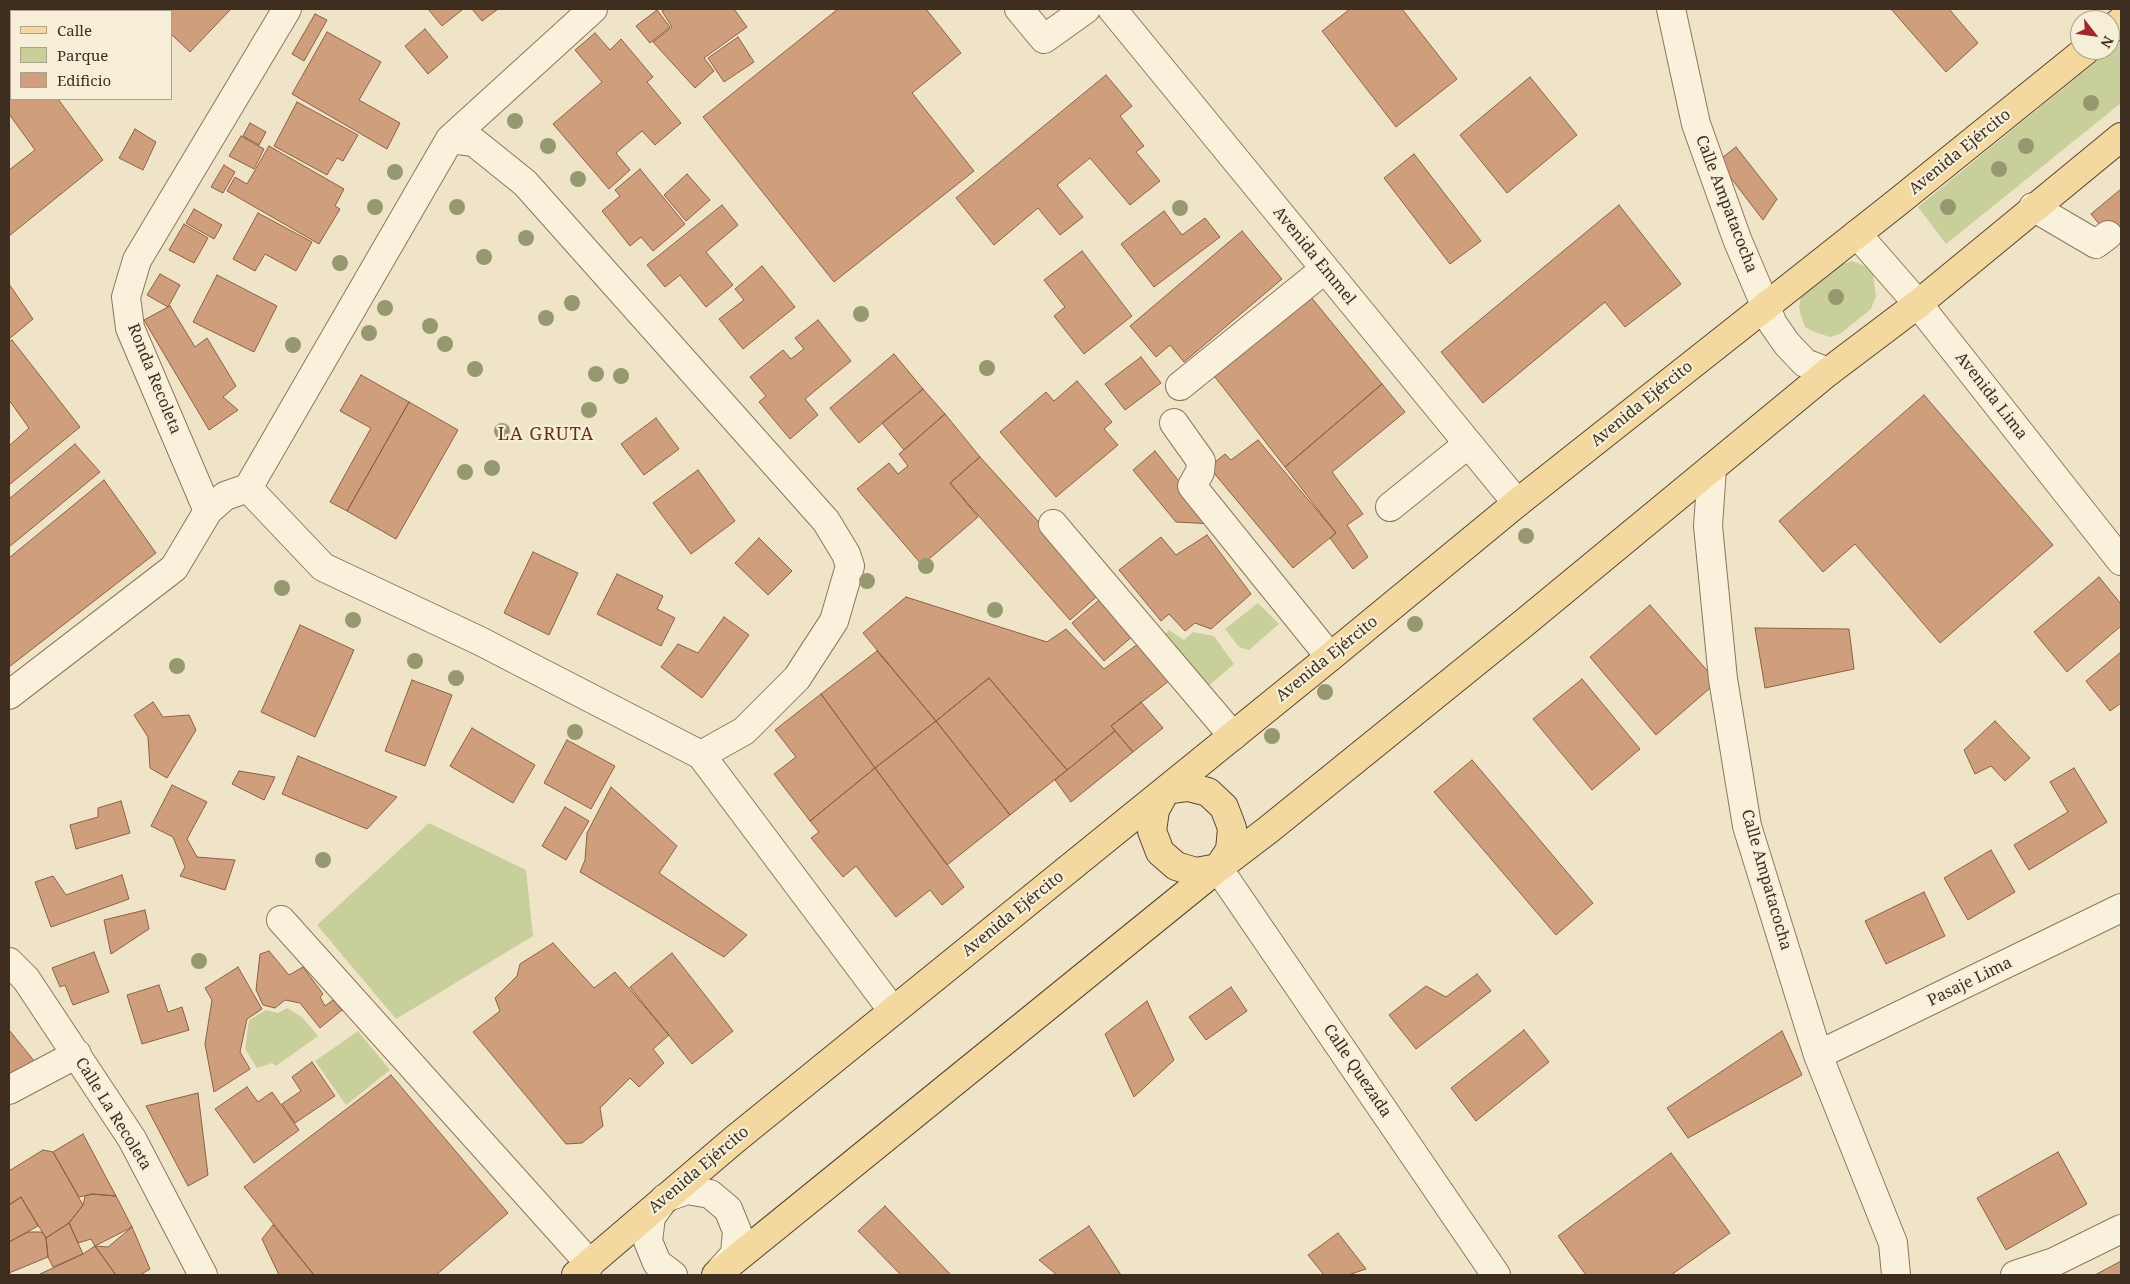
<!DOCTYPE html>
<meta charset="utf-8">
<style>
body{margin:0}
#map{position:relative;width:2130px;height:1284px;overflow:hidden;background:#f0e4c8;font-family:"Noto Serif",serif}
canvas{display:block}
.frame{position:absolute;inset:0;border:10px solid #3d2e20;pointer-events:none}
.legend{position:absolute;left:10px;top:10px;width:162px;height:90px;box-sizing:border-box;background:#f7eed8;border:1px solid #ada18e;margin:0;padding:6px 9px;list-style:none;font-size:15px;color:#3d2e20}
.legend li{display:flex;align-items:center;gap:10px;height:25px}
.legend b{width:25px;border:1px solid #ada18e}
.north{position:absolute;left:2070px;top:10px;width:50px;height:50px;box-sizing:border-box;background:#f7eed8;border:1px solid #ada18e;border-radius:50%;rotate:120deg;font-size:14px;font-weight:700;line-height:20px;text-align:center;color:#3d2e20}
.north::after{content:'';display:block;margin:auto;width:18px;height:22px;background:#9e2a2b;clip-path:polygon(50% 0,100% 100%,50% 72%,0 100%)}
</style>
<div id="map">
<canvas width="2130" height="1284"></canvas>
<div class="frame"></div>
<ul class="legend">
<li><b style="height:6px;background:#f3d9a0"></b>Calle</li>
<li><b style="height:14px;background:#c9cf9b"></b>Parque</li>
<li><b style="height:14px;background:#cf9f7d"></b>Edificio</li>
</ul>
<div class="north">N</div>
</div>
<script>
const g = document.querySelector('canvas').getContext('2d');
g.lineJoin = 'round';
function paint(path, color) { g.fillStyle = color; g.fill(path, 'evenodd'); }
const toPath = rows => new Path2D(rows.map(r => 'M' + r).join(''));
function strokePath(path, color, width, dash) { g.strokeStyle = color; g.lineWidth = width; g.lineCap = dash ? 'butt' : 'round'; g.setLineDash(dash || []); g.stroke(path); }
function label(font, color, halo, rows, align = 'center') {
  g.font = font + ' "Noto Serif",serif'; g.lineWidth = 4.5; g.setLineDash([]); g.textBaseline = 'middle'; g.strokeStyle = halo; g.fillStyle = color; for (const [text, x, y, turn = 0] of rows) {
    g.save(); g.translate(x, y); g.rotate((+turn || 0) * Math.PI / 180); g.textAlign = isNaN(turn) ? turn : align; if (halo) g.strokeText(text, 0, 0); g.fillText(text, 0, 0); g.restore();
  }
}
paint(toPath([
 [2121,41,2121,103,1946,244,1918,207],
 [1852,261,1865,266,1873,274,1876,296,1871,309,1840,334,1830,337,1812,331,1805,327,1801,316,1799,307,1801,296,1807,289,1843,264],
 [1258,603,1279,624,1249,650,1239,647,1225,629],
 [1169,630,1184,640,1193,632,1214,636,1234,664,1206,688,1163,636],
 [429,823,526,870,533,936,396,1019,317,925],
 [287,1008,302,1017,318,1036,276,1066,272,1063,257,1068,245,1049,249,1020,266,1010,278,1013],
 [358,1031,390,1070,346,1105,315,1061]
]), '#c9cf9b');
const building = toPath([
 [47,9,87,9,89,11,49,11,47,9],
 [164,9,231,9,190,52,171,34,171,11,161,11,164,9],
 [428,9,460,9,462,10,442,26,428,9],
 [472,9,498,9,482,21,472,9],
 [666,9,734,9,747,27,704,58,714,71,695,88,653,42,672,27,662,11,666,9],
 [838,9,926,9,961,53,912,93,974,171,834,282,703,117,838,9],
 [1350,9,1402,9,1457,79,1396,127,1322,31,1350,9],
 [1891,9,1949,9,1978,43,1946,72,1891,9],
 [657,10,670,27,650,43,636,26,657,10],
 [315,14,327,20,304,61,292,54,315,14],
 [425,29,448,57,428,74,405,46,425,29],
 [9,31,11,35,11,99,58,99,103,160,9,236,9,170,35,150,9,114,9,31],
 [327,32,381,62,359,100,400,123,387,149,292,94,327,32],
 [595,33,610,50,621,39,653,77,647,82,681,123,655,145,642,131,616,153,630,170,609,189,553,124,602,82,575,50,595,33],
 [738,37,754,62,724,82,708,58,738,37],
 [1106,75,1132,106,1120,116,1144,146,1136,152,1160,181,1130,205,1090,158,1057,185,1083,217,1060,235,1038,208,994,245,956,198,1106,75],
 [1530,77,1577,135,1507,193,1460,135,1530,77],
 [297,102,358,135,343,161,337,158,327,175,274,146,297,102],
 [250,123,266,132,259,145,243,136,250,123],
 [135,129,156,142,143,170,119,158,135,129],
 [241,136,264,149,254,169,229,156,241,136],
 [269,146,344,189,335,206,340,209,319,244,227,191,235,177,247,184,269,146],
 [1736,147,1777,199,1763,220,1718,161,1736,147],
 [1414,154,1481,241,1450,264,1384,178,1414,154],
 [224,165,235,172,223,193,211,187,224,165],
 [640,169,685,224,653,251,641,237,630,246,602,211,620,196,615,190,640,169],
 [687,174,710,200,686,221,664,195,687,174],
 [2121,189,2121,236,2108,235,2091,214,2121,189],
 [722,205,738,225,706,252,733,285,706,307,680,275,665,287,647,265,722,205],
 [1619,205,1681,284,1625,327,1605,302,1483,403,1441,352,1619,205],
 [194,209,222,225,214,239,186,223,194,209],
 [1164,211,1182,235,1205,218,1220,237,1154,287,1121,244,1164,211],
 [258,213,312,242,296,271,265,254,255,271,233,259,258,213],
 [184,224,208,238,194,263,169,250,184,224],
 [1242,231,1282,279,1184,362,1170,345,1156,357,1130,326,1242,231],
 [1082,251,1132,316,1084,354,1054,316,1065,307,1044,280,1082,251],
 [762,266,795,307,743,349,719,319,744,300,735,289,762,266],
 [160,274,180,285,168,307,147,295,160,274],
 [217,275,277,306,254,352,193,322,217,275],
 [9,284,33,319,9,339,9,284],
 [1306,291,1382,384,1285,467,1208,368,1306,291],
 [170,306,195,347,207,338,236,386,223,397,238,410,209,430,144,320,170,306],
 [818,320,851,361,805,399,818,415,790,439,759,402,766,396,750,377,783,350,791,359,804,349,795,338,818,320],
 [12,340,80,427,9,485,9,446,29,428,9,400,9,342,12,340],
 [894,354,923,389,859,443,830,408,894,354],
 [1141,357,1161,383,1125,410,1105,384,1141,357],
 [361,375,409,402,347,511,330,502,371,428,340,411,361,375],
 [1077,381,1112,422,1104,429,1118,445,1056,497,1000,432,1046,392,1054,401,1077,381],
 [1382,384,1405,412,1332,472,1363,514,1347,525,1368,557,1353,569,1330,538,1336,533,1285,467,1382,384],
 [923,389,945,414,904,450,882,423,923,389],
 [1924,395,2053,545,1940,643,1855,544,1823,572,1779,521,1924,395],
 [409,402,458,430,396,539,347,511,409,402],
 [945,414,980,457,950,483,978,517,922,565,857,489,889,463,898,474,908,466,899,454,945,414],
 [656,418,679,449,644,475,621,444,656,418],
 [1258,440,1336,533,1293,568,1209,467,1225,454,1231,460,1258,440],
 [75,444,100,472,9,547,9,499,75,444],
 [1155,451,1213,524,1176,522,1133,470,1155,451],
 [980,457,1102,592,1070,620,950,483,980,457],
 [698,470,735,521,691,554,653,503,698,470],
 [104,480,156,553,9,667,9,558,104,480],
 [1207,535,1251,594,1211,629,1195,623,1185,631,1169,614,1161,621,1119,570,1161,537,1176,555,1207,535],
 [759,538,792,571,768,595,735,563,759,538],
 [533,552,578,573,549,635,504,613,533,552],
 [617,574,663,596,657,609,675,618,661,646,597,614,617,574],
 [2099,577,2121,604,2121,626,2067,672,2034,632,2099,577],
 [1104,596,1135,634,1104,661,1072,623,1104,596],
 [906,597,1047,642,1066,629,1104,669,1142,641,1174,677,1111,726,1115,731,1067,770,989,678,936,721,863,633,906,597],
 [1650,605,1717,682,1656,735,1590,657,1650,605],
 [724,617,749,635,702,698,661,667,678,644,698,653,724,617],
 [300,625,354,650,315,737,261,712,300,625],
 [1755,628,1849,629,1854,669,1765,688,1755,628],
 [877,651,936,721,875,768,821,694,877,651],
 [2121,652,2121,703,2110,711,2086,681,2121,652],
 [989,678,1067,770,1010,815,936,721,989,678],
 [1582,679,1640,749,1592,790,1533,719,1582,679],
 [412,680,452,695,425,766,385,751,412,680],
 [821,694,875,768,810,821,774,774,796,757,775,730,821,694],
 [153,702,163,717,189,715,196,730,167,778,150,768,148,737,134,715,153,702],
 [1141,702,1163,728,1133,752,1111,726,1141,702],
 [936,721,1010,815,947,865,875,768,936,721],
 [1995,721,2030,758,2005,781,1991,766,1975,774,1964,750,1995,721],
 [472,728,535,765,513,803,450,766,472,728],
 [1115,731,1133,752,1071,802,1055,780,1115,731],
 [567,740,615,766,591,809,544,783,567,740],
 [298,756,397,797,367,829,282,794,298,756],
 [1472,760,1593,903,1556,935,1434,792,1472,760],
 [875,768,964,887,942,905,930,890,896,917,856,866,843,877,811,838,819,832,810,821,875,768],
 [2074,768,2107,822,2029,870,2014,845,2068,812,2050,782,2074,768],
 [239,771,275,777,264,800,232,784,239,771],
 [172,785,207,802,187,839,197,857,235,860,225,890,180,876,185,867,173,837,151,826,172,785],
 [611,787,677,846,659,873,747,935,724,957,580,872,585,860,587,833,611,787],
 [121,801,130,833,76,849,70,825,98,817,98,808,121,801],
 [565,807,589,821,566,860,542,846,565,807],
 [1991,850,2015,892,1968,920,1944,878,1991,850],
 [122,875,129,899,51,927,35,882,53,876,66,895,122,875],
 [1924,892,1945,936,1886,964,1865,921,1924,892],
 [145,910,149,929,111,954,104,920,145,910],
 [553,943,594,988,615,972,669,1035,653,1049,664,1063,639,1087,630,1078,600,1108,603,1126,582,1143,566,1144,473,1032,500,1011,495,998,517,976,520,964,553,943],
 [269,951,289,975,303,967,323,994,320,997,325,1006,333,1000,342,1010,320,1028,300,1003,285,1000,275,1008,263,1005,256,990,260,954,269,951],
 [94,952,109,992,73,1005,65,985,60,987,52,968,94,952],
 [672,953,733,1031,692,1064,630,987,672,953],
 [238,967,262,1009,247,1019,240,1052,250,1069,214,1092,205,1044,212,1000,205,988,238,967],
 [1477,974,1491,991,1416,1049,1389,1015,1426,986,1446,997,1477,974],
 [159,985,168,1012,182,1007,189,1030,142,1044,127,995,159,985],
 [1231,987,1247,1011,1206,1040,1189,1017,1231,987],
 [1147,1001,1174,1060,1134,1097,1105,1034,1147,1001],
 [9,1030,35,1062,9,1083,9,1030],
 [1524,1030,1549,1062,1476,1121,1451,1088,1524,1030],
 [1782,1031,1802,1075,1688,1138,1667,1108,1782,1031],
 [312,1062,335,1096,295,1123,282,1104,301,1091,292,1077,312,1062],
 [391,1075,508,1213,436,1275,314,1275,244,1187,391,1075],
 [247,1087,258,1102,272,1092,299,1130,254,1163,215,1109,247,1087],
 [198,1093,208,1175,188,1186,146,1106,198,1093],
 [83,1134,116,1196,92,1194,79,1197,53,1152,83,1134],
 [43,1150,53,1152,83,1205,69,1223,46,1238,21,1197,9,1205,9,1171,43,1150],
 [2058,1152,2087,1204,2006,1250,1977,1198,2058,1152],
 [1671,1153,1730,1233,1671,1275,1586,1275,1558,1236,1671,1153],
 [92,1194,116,1196,132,1227,95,1246,91,1239,78,1243,69,1223,83,1205,85,1196,92,1194],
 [21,1197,38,1226,9,1242,9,1205,21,1197],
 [885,1206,951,1275,901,1275,858,1231,885,1206],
 [69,1223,83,1254,53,1267,48,1257,46,1238,69,1223],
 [273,1225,314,1275,279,1275,262,1239,273,1225],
 [1089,1226,1121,1275,1057,1275,1039,1260,1089,1226],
 [132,1227,150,1269,140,1275,116,1275,95,1246,108,1247,132,1227],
 [28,1232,42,1232,46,1238,48,1257,9,1273,9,1242,28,1232],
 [1338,1233,1366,1269,1348,1275,1324,1275,1308,1255,1338,1233],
 [95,1246,116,1275,38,1275,83,1254,95,1246],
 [2121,1261,2121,1275,2095,1275,2121,1261]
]);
paint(building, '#cf9f7d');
strokePath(building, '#8d5f41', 1);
const minor = toPath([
 [1019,9,1044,39,1086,9],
 [1112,9,1517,503],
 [1671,9,1696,124,1737,239,1773,324,1787,344,1805,363,1828,372],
 [450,139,474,142,525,183,826,521,846,554,850,566,834,621,797,678,744,731,701,755],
 [2033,207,2096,244,2108,235],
 [1857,234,1918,304,2121,561],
 [1180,386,1325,269],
 [1174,423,1201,461,1200,472,1192,486,1330,657],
 [1712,468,1708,526,1723,679,1747,826,1818,1055,1893,1243,1896,1275],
 [248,488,323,567,480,641,701,755,893,1011],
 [1390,507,1468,444],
 [208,511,130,328,126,297,137,260,287,9],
 [1053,524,1233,736],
 [9,695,174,568,208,511,225,496,248,488,450,139,593,9],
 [1218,868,1496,1275],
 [281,920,590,1264],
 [9,962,26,979,132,1139,203,1275],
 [1818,1055,2121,908],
 [9,1090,77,1054],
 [673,1275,657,1263,648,1241,651,1217,665,1198,687,1190,710,1194,728,1209,737,1231,735,1254,718,1273],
 [2015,1275,2054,1262,2121,1229]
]);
const major = toPath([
 [2110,30,2121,21],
 [1188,787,1208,792,1224,807,1232,828,1230,850,1218,868,1196,872,1176,866,1160,852,1152,831,1155,810,1166,790,1188,787],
 [576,1275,734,1140,1330,657,1517,503,1899,201,2086,50],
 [716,1275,1218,868,1268,830,1524,623,1828,372,1918,304,2121,137]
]);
strokePath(minor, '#8d765c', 30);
strokePath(major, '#5b4430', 30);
strokePath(minor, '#faf1dc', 28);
strokePath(major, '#f3d9a0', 28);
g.fillStyle = '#96986f';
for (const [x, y] of [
 [2091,103],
 [515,121],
 [548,146],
 [2026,146],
 [1999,169],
 [395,172],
 [578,179],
 [375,207],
 [457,207],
 [1948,207],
 [1180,208],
 [526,238],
 [484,257],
 [340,263],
 [1836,297],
 [572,303],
 [385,308],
 [861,314],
 [546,318],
 [430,326],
 [369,333],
 [445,344],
 [293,345],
 [987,368],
 [475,369],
 [596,374],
 [621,376],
 [589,410],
 [502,431],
 [492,468],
 [465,472],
 [1526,536],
 [926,566],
 [867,581],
 [282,588],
 [995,610],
 [353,620],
 [1415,624],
 [415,661],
 [177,666],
 [456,678],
 [1325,692],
 [575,732],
 [1272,736],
 [323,860],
 [199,961]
]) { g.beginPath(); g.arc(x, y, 8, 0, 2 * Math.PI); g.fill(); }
label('16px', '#3d2e20', '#f7eed8', [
 ["Avenida Ejército",1960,152,-39],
 ["Calle Ampatacocha",1726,204,69],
 ["Avenida Emmel",1314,256,51],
 ["Ronda Recoleta",154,379,68],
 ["Avenida Lima",1991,396,52],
 ["Avenida Ejército",1642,404,-39],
 ["Avenida Ejército",1327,659,-39],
 ["Calle Ampatacocha",1766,880,74],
 ["Avenida Ejército",1013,914,-39],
 ["Pasaje Lima",1970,982,-26],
 ["Calle Quezada",1357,1071,56],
 ["Calle La Recoleta",113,1114,58],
 ["Avenida Ejército",699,1170,-40]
]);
g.letterSpacing = '1px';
label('18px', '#6b2e1e', '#f7eed8', [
 ["LA GRUTA",546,435]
]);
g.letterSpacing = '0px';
</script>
